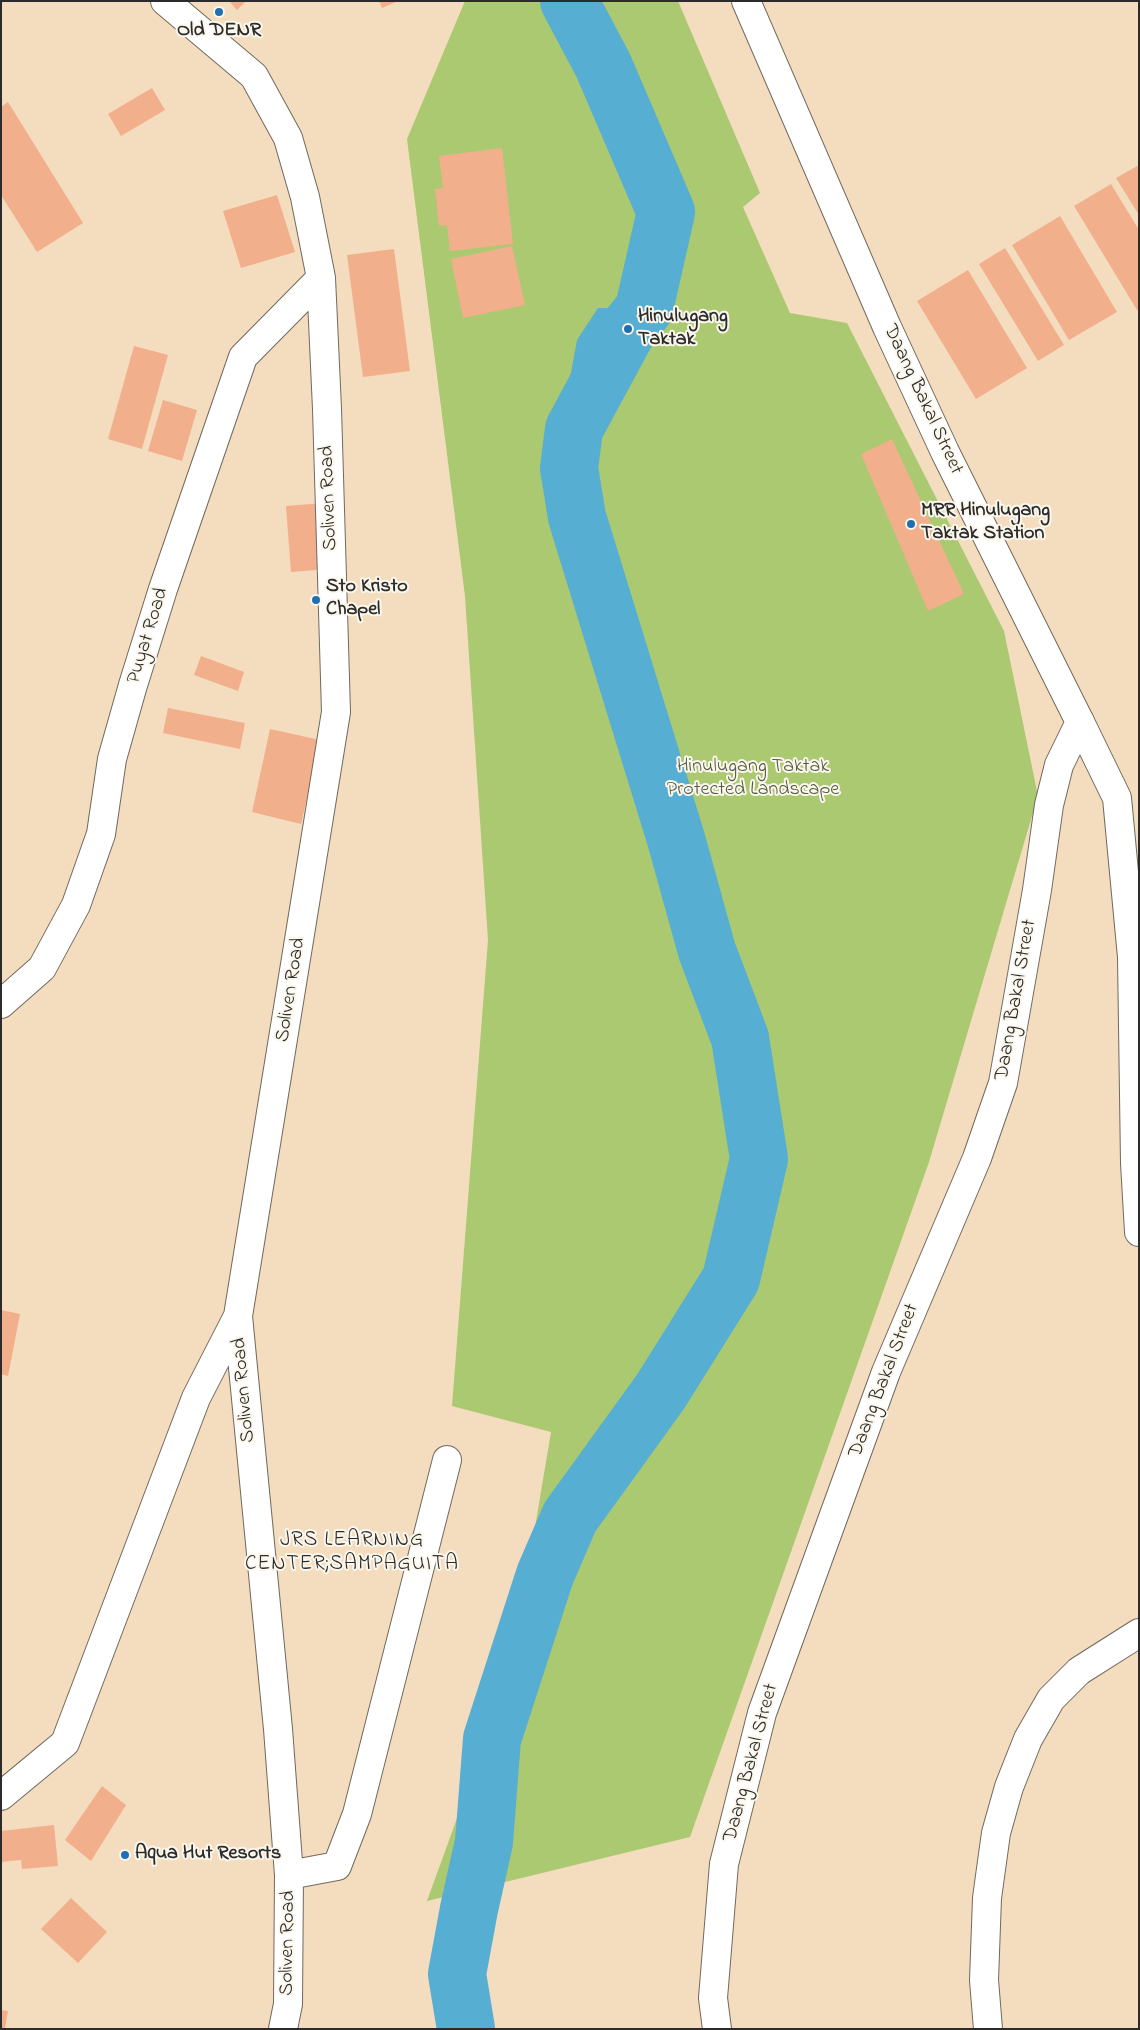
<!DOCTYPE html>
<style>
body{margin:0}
#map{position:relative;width:1140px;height:2030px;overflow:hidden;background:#f4dcbe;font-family:"Indie Flower",sans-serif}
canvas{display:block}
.frame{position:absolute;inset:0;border:2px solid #2b2b2b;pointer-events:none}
</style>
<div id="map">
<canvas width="1140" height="2030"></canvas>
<div class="frame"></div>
</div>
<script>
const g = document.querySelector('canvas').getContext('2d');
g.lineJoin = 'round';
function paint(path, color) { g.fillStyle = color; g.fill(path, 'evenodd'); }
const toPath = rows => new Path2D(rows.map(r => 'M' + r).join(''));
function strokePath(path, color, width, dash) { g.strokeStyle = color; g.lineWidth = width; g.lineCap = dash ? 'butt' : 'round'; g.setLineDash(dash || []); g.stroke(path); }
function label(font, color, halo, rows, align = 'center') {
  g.font = font + ' "Indie Flower",sans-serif'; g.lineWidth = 4; g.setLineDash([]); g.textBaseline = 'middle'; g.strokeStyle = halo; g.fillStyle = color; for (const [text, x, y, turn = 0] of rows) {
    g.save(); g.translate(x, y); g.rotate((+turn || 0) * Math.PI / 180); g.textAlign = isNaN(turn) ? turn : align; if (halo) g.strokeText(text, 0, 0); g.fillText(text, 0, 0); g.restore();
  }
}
paint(toPath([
 [465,1,678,1,760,193,743,207,790,313,847,323,1004,631,1038,796,929,1162,690,1837,427,1901,485,1741,519,1623,551,1432,452,1406,488,940,465,596,407,139]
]), '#aac971');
paint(toPath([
 [598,308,644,309,665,325,638,355,629,379,603,404,590,428,579,470,577,517,554,466,577,340]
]), '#56aed3');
strokePath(toPath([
 [466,2029,457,1974,469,1909,484,1842,492,1739,545,1575,570,1517,661,1391,731,1279,759,1159,740,1038,707,951,676,839,577,517,569,468,574,429,628,329,644,309,666,212,603,65,569,1]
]), '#56aed3', 58);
paint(toPath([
 [229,1,246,1,237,10],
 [379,1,398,1,382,8],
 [152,88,165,110,121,136,108,114],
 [8,102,83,223,37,252,1,195,1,107],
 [502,148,513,244,450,251,447,225,439,226,435,189,443,188,439,156],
 [1139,165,1139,215,1116,178],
 [1111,184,1139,230,1139,309,1137,310,1074,206],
 [277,195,295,252,241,268,223,211],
 [1060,216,1117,312,1069,340,1012,245],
 [512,246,525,305,463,318,451,259],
 [1005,248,1064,345,1038,361,979,264],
 [394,249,410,371,363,377,347,255],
 [968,270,1027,368,976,399,917,301],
 [134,346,168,355,142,449,108,439],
 [163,400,197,410,182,461,148,451],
 [892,439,964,594,928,611,861,454],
 [324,503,329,569,291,572,286,506],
 [201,656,244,672,238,691,194,675],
 [168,708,245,723,240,749,163,733],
 [270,729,320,740,301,824,252,812],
 [1,1310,20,1314,8,1376,1,1374],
 [102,1786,126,1805,91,1861,65,1840],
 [54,1825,58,1866,22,1869,21,1860,1,1862,1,1831],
 [71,1898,107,1932,78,1963,41,1929],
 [1,2010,8,2011,5,2029,1,2029]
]), '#f2af8c');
const minor = toPath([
 [165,1,254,76,288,138,305,197,321,278,327,409,336,712,238,1316,278,1729,289,1875,288,2004,283,2029],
 [1080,722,1117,798,1132,957,1135,1163,1139,1232],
 [1,1004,42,968,76,905,101,834,112,759,133,685,163,589,243,357,321,278],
 [1,1796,65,1743,196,1398,238,1316],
 [289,1875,337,1866,357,1814,447,1460],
 [988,2029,984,1980,987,1898,996,1833,1009,1787,1028,1739,1051,1699,1079,1671,1139,1633]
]);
const tertiary = toPath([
 [717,2029,713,1998,724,1864,762,1713,886,1372,977,1158,1003,1083,1037,890,1049,805,1059,765,1080,722,945,452,887,327,746,1]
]);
strokePath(minor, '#71695e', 30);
strokePath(tertiary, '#71695e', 30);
strokePath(minor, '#fff', 28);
strokePath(tertiary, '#fff', 28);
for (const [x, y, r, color] of [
 [219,12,5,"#1f6fb2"],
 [628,329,5,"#1f6fb2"],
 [911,524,5,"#1f6fb2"],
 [316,600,5,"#1f6fb2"],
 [125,1855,5,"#1f6fb2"]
]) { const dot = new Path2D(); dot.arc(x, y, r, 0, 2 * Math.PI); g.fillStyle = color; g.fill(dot); strokePath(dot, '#fbf7ec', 2); }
label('bold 20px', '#2b2b2b', '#fbf7ec', [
 ["Old DENR",219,32,"center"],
 ["Hinulugang",638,318],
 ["Taktak",638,341],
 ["MRR Hinulugang",921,512],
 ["Taktak Station",921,535],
 ["Sto Kristo",326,588],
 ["Chapel",326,611],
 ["Aqua Hut Resorts",135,1855]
], 'left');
label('20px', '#2b2b2b', '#fbf7ec', [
 ["Daang Bakal Street",922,400,65],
 ["Soliven Road",330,498,-92],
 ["Puyat Road",149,636,-73],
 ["Soliven Road",292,990,-81],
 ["Daang Bakal Street",1017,1000,-80],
 ["Daang Bakal Street",885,1381,-69],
 ["Soliven Road",245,1390,-95],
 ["Daang Bakal Street",752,1763,-75],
 ["Soliven Road",289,1943,-89]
]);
label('20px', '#515a40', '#fbf7ec', [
 ["Hinulugang Taktak",753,768],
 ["Protected Landscape",753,791]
]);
g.letterSpacing = '1px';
label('21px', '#2b2b2b', '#fbf7ec', [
 ["JRS LEARNING",352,1542],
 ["CENTER;SAMPAGUITA",352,1566]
]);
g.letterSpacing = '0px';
</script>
